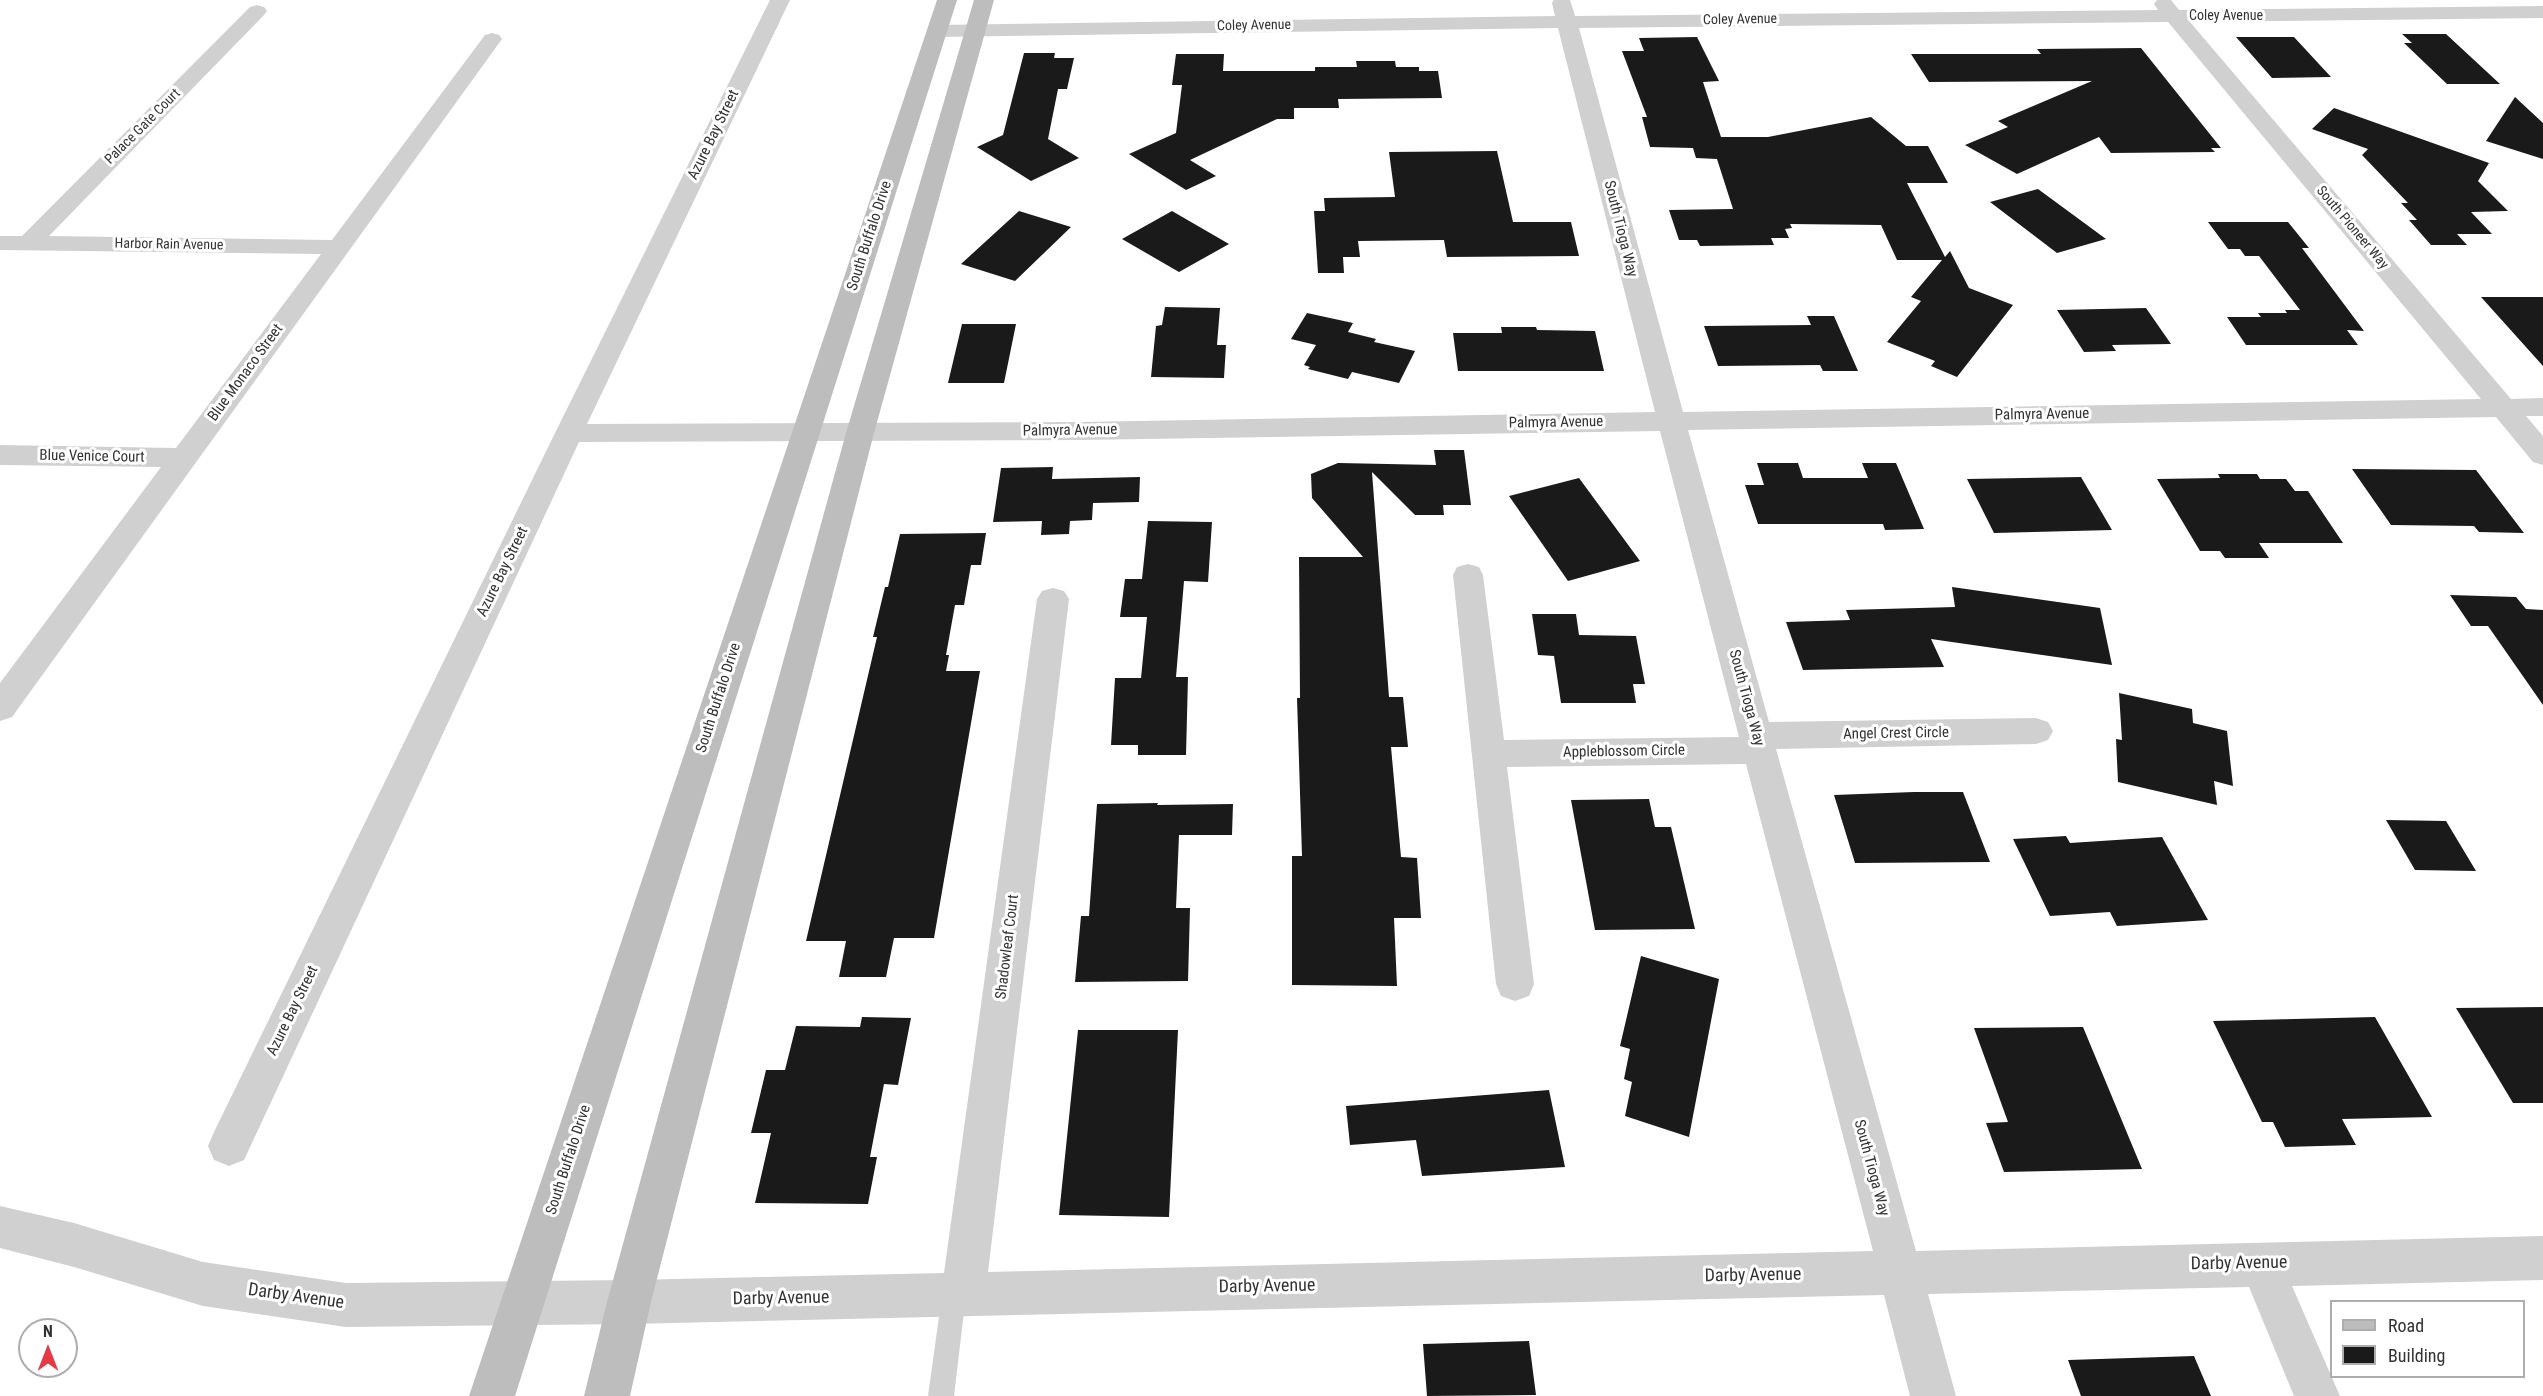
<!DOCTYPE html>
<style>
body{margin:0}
#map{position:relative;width:2543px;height:1396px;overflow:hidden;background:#fff;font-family:"Roboto Condensed",sans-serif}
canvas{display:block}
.legend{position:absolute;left:2330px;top:1300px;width:195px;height:78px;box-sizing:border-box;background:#fff;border:2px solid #adadad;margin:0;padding:8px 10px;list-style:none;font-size:18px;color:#333}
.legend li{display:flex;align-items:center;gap:12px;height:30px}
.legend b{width:30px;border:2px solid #adadad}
.north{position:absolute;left:18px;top:1318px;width:60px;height:60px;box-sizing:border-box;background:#fff;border:2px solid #adadad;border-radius:50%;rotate:0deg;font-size:16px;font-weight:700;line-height:24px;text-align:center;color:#333}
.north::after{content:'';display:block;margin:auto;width:21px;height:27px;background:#e63946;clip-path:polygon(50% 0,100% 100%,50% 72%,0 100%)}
</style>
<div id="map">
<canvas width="2543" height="1396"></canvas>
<ul class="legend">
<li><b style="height:8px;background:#bdbdbd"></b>Road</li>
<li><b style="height:16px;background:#1a1a1a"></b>Building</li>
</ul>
<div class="north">N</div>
</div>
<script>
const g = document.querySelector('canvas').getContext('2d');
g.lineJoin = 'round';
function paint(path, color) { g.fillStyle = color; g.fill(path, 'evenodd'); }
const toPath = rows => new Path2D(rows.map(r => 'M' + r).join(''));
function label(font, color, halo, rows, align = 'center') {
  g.font = font + ' "Roboto Condensed",sans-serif'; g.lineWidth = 6; g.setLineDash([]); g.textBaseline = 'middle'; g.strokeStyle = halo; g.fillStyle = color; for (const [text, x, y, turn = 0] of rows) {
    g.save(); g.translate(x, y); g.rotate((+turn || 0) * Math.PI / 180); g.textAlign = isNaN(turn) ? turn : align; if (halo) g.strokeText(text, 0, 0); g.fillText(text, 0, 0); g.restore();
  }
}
paint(toPath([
 [2402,34,2446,34,2500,84,2447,84,2404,43,2412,43],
 [1697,37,1719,81,1703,82,1721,137,1768,137,1871,117,1906,146,1928,146,1948,183,1907,183,1945,257,1950,251,1969,288,2013,305,1957,377,1931,366,1935,361,1887,342,1921,301,1911,297,1942,260,1897,260,1881,225,1790,224,1792,228,1785,229,1789,238,1771,238,1774,245,1700,246,1697,240,1679,240,1669,210,1733,209,1717,159,1696,158,1693,148,1650,147,1642,117,1647,117,1622,51,1644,51,1639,38],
 [2236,37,2294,37,2331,77,2272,78],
 [2141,48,2221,148,2211,148,2215,152,2111,153,2099,137,2017,174,1965,145,2008,127,1998,121,2092,81,1929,82,1911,54,2041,54,2037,49],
 [1024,53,1055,53,1054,58,1074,58,1067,89,1058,89,1048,139,1079,158,1031,181,977,147,1003,135],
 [1176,54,1224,54,1223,71,1315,71,1315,67,1357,67,1356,61,1395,61,1396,67,1419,67,1419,71,1438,71,1442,98,1338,99,1339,108,1294,108,1294,119,1277,119,1190,160,1216,176,1186,190,1129,154,1176,133,1182,85,1172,85],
 [2515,97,2543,123,2543,159,2486,141],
 [2334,108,2489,163,2478,181,2508,211,2471,212,2492,234,2457,234,2467,245,2431,245,2409,220,2417,220,2401,203,2408,203,2362,155,2368,149,2312,129],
 [1497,151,1513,222,1571,222,1579,256,1447,257,1444,240,1358,241,1360,257,1343,257,1344,273,1318,273,1314,211,1325,211,1324,198,1395,197,1389,152],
 [2038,189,2106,239,2057,253,1990,202],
 [1019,211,1071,227,1015,281,961,264],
 [1172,211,1229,244,1179,272,1122,239],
 [2208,222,2288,222,2309,248,2302,248,2364,331,2347,330,2358,345,2246,345,2227,317,2261,317,2258,313,2287,313,2285,310,2300,310,2259,256,2245,256,2240,249,2228,249],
 [2481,297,2543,297,2543,366],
 [1165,307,1220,308,1217,345,1226,345,1224,378,1151,377,1156,326,1162,325],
 [2146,308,2171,344,2112,345,2116,351,2084,352,2057,310],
 [1307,313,1353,323,1348,332,1376,339,1374,342,1415,351,1399,383,1352,372,1348,379,1308,369,1310,367,1304,365,1316,345,1291,339],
 [1807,316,1834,316,1858,371,1823,371,1820,365,1718,366,1704,326,1811,325],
 [962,324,1016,324,1004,383,948,383],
 [1501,327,1536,327,1537,330,1595,331,1604,371,1458,371,1453,333,1502,333],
 [1434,450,1464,450,1471,505,1443,505,1444,515,1415,515,1372,472,1389,697,1403,697,1408,747,1391,747,1401,857,1417,858,1421,918,1394,918,1397,986,1292,985,1292,856,1302,856,1297,698,1300,698,1299,557,1363,557,1312,498,1311,474,1338,463,1436,465],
 [1757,463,1798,463,1803,478,1868,478,1862,463,1896,463,1924,529,1885,530,1883,524,1758,524,1745,485,1764,485],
 [1053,467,1052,479,1140,477,1139,502,1093,503,1092,520,1070,521,1069,534,1041,535,1042,521,993,522,1001,468],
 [2352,469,2476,470,2524,533,2479,532,2474,526,2391,525],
 [2218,474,2257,474,2260,479,2286,479,2295,491,2308,491,2343,543,2259,543,2269,558,2225,558,2220,551,2200,551,2157,479,2220,478],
 [2081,477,2112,530,1994,533,1967,479],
 [1579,478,1640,561,1568,581,1509,496],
 [1148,521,1212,522,1208,582,1184,581,1176,677,1188,677,1186,755,1138,755,1138,745,1111,745,1115,678,1141,678,1147,617,1120,617,1125,579,1142,579],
 [986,533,981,565,971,565,964,605,955,605,946,655,949,655,946,671,980,671,934,938,894,938,886,977,839,977,846,941,806,941,877,637,873,637,885,587,888,587,900,534],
 [1952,587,2100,608,2112,665,1931,639,1944,667,1803,670,1786,622,1850,620,1846,610,1955,607],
 [2450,595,2516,597,2526,609,2543,610,2543,705,2488,626,2471,626],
 [1532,614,1576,614,1579,635,1636,636,1645,684,1633,684,1636,703,1561,703,1554,656,1538,655],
 [2119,693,2192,709,2193,723,2227,731,2233,786,2214,781,2217,805,2118,782,2116,739,2122,740],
 [1914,792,1963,792,1990,862,1855,863,1834,795],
 [1649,799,1655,827,1671,827,1695,929,1595,930,1571,800],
 [1158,803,1157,805,1233,804,1232,835,1179,835,1176,908,1190,908,1188,981,1075,982,1081,916,1089,916,1097,804],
 [2386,820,2446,821,2476,871,2415,870],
 [2066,836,2070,843,2162,837,2208,920,2117,926,2110,912,2050,916,2013,839],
 [1641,956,1719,979,1689,1137,1625,1116,1632,1082,1624,1079,1630,1049,1620,1046],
 [2543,1007,2543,1103,2513,1103,2456,1008],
 [862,1017,911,1018,898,1085,884,1084,870,1157,877,1157,868,1204,755,1203,771,1133,751,1133,766,1070,785,1070,796,1026,860,1027],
 [2375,1017,2432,1117,2342,1119,2356,1145,2285,1147,2273,1122,2262,1122,2213,1021],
 [2083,1027,2142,1169,2004,1172,1986,1123,2008,1122,1974,1028],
 [1078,1030,1178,1030,1169,1217,1059,1215],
 [1549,1090,1565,1167,1422,1176,1416,1140,1350,1145,1346,1106],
 [1529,1341,1536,1395,1427,1396,1423,1344],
 [2194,1356,2211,1396,2081,1396,2068,1360]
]), '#1a1a1a');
paint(toPath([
 [954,1283,963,1286,966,1295,954,1396,928,1396,942,1295,945,1286,954,1283]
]), '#d0d0d0');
paint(toPath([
 [770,0,790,0,587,424,1080,422,1655,412,1558,28,937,37,930,35,927,31,930,27,937,25,1555,16,1552,3,1554,0,1570,0,1575,16,2158,10,2154,4,2157,0,2171,0,2179,10,2543,6,2543,18,2190,22,2511,399,2543,398,2543,416,2526,416,2543,436,2543,465,2533,462,2496,417,1688,430,1769,722,2036,718,2048,722,2053,731,2048,740,2036,744,1776,749,1916,1251,2543,1236,2543,1280,2292,1286,2340,1396,2294,1396,2249,1287,1928,1294,1956,1396,1910,1396,1884,1295,629,1324,346,1327,203,1306,74,1267,0,1248,0,1206,74,1223,203,1262,346,1283,629,1280,944,1273,1037,599,1042,591,1053,588,1064,591,1069,599,988,1272,1873,1251,1746,764,1507,767,1534,984,1529,996,1515,1001,1501,996,1496,984,1453,575,1457,567,1468,564,1479,567,1483,575,1504,740,1739,737,1660,431,1080,440,579,442,244,1160,229,1166,214,1160,208,1146,214,1132,555,433,770,0],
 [2168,22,2481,399,1683,412,1579,28,2168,22],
 [257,5,264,7,267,11,264,15,49,236,332,240,485,35,492,33,499,35,502,39,12,717,0,721,0,683,161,467,0,465,0,445,176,448,321,254,0,250,0,236,22,236,250,7,257,5]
]), '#d0d0d0');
paint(toPath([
 [937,0,957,0,515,1396,469,1396,937,0],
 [974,0,994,0,874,433,651,1302,630,1396,584,1396,607,1302,846,433,974,0]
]), '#bdbdbd');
label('14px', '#333', '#fff', [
 ["Coley Avenue",2226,16],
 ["Coley Avenue",1740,20,-1],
 ["Coley Avenue",1254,26,-1],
 ["Palace Gate Court",143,127,-45],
 ["South Pioneer Way",2352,228,50],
 ["Harbor Rain Avenue",169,245,1]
]);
label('15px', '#333', '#fff', [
 ["Azure Bay Street",714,135,-64],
 ["South Tioga Way",1620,229,76],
 ["South Buffalo Drive",870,236,-72],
 ["Blue Monaco Street",246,373,-54],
 ["Palmyra Avenue",2042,415,-1],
 ["Palmyra Avenue",1556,423,-1],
 ["Palmyra Avenue",1070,431,-1],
 ["Blue Venice Court",92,457,1],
 ["Azure Bay Street",503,572,-64],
 ["South Buffalo Drive",719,698,-72],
 ["South Tioga Way",1746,698,75],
 ["Angel Crest Circle",1896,734,-1],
 ["Appleblossom Circle",1624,752,-1],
 ["Shadowleaf Court",1008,947,-83],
 ["Azure Bay Street",293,1011,-64],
 ["South Buffalo Drive",569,1160,-72],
 ["South Tioga Way",1871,1168,75]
]);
label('18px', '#333', '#fff', [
 ["Darby Avenue",2239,1264,-1],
 ["Darby Avenue",1753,1276,-1],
 ["Darby Avenue",1267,1287,-1],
 ["Darby Avenue",296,1297,8],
 ["Darby Avenue",781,1299,-1]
]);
</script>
